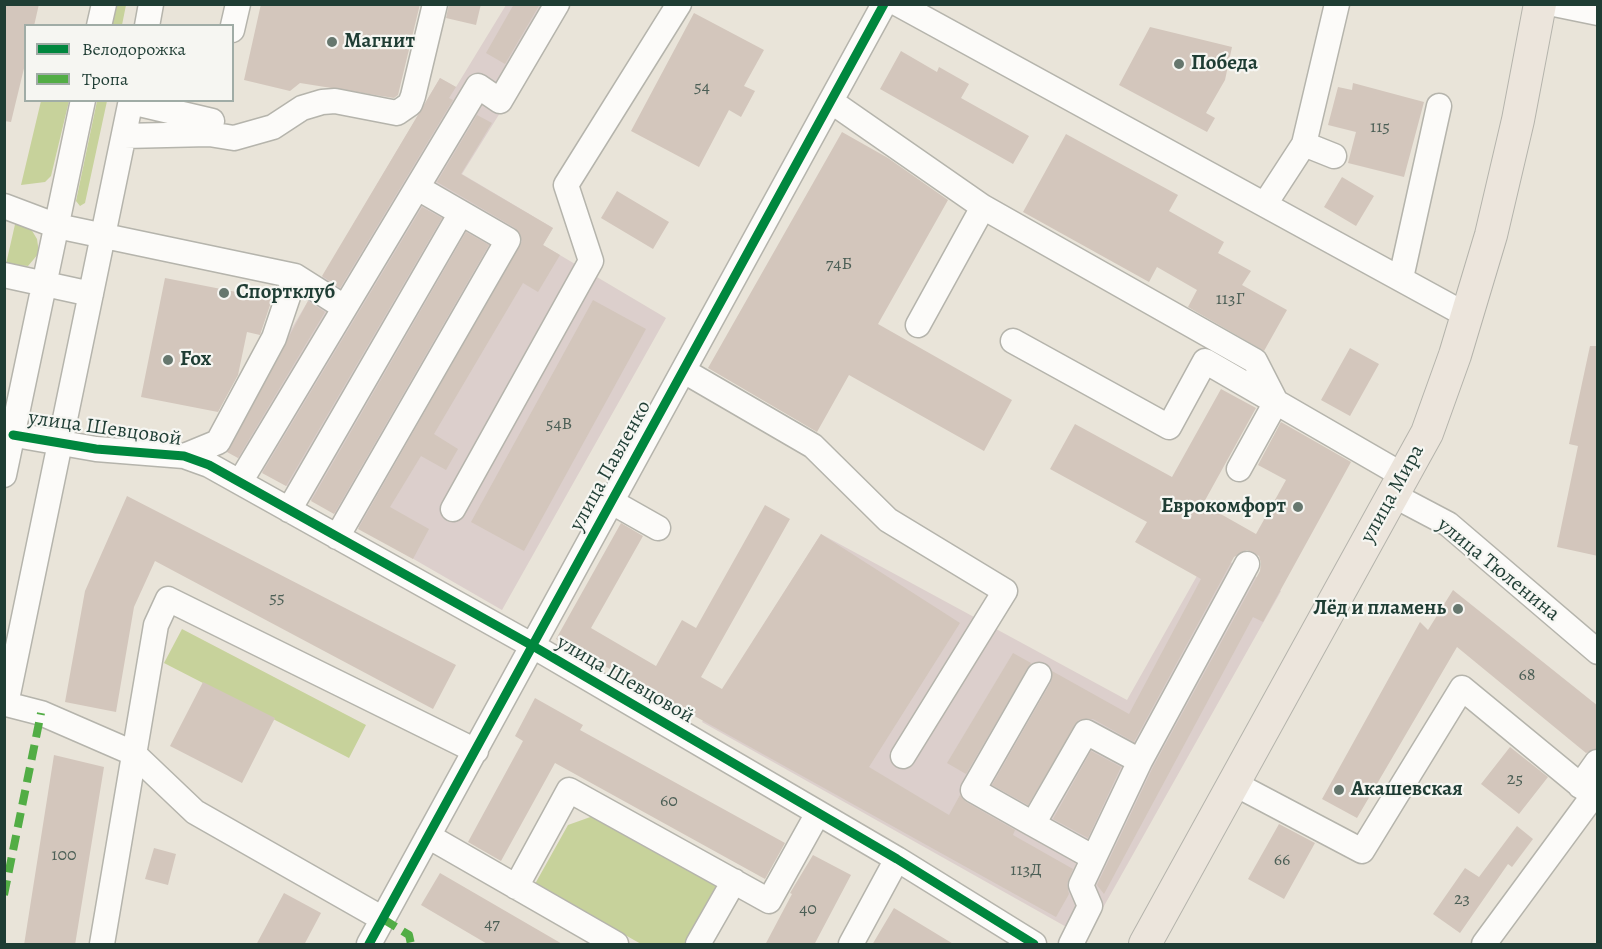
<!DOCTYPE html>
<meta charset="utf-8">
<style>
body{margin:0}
#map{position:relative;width:1602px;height:949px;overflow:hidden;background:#e9e4d9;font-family:Alegreya,serif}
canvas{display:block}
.frame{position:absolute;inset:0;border:6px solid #1f3d34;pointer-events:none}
.legend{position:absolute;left:24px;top:24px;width:210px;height:78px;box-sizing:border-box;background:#f6f6f2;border:2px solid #a0aca6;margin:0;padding:8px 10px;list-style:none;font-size:18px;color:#1f3d34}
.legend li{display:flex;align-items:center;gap:12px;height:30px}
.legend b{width:30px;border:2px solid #a0aca6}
</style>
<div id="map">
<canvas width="1602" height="949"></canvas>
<div class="frame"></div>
<ul class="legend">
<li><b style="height:8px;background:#00873e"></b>Велодорожка</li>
<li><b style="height:8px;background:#52ad45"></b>Тропа</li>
</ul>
</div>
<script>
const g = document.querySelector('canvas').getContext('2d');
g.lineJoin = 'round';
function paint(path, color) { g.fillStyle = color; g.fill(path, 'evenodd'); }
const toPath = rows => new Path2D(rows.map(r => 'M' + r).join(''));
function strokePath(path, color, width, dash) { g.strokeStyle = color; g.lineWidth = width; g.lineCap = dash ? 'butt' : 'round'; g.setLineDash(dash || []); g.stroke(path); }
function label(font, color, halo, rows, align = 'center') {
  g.font = font + ' Alegreya,serif'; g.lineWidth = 4.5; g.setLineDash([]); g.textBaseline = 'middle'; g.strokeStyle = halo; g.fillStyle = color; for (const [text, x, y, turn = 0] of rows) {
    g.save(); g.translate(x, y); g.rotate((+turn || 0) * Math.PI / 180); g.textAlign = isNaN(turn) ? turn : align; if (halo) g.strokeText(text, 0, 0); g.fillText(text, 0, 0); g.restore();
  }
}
paint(toPath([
 [506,5,567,5,462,174,553,228,543,245,666,318,502,610,221,448,440,78,456,87],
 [821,534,1127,700,1211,551,1281,591,1086,938,702,722]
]), '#dccfcc');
paint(toPath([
 [117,4,126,5,122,25,112,25],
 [41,101,69,101,51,176,45,182,21,185],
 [97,101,107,101,85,203,80,206,76,201],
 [16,220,31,229,37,239,39,253,28,266,6,264],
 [182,629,366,725,349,758,164,663],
 [596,815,721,886,688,944,641,944,535,884,568,825]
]), '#c7d29b');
paint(toPath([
 [4,4,39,4,34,26,26,26,26,60,11,122,4,121],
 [261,4,420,4,398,95,394,98,300,83,290,91,244,80],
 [449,4,481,4,476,25,446,18],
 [514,4,540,4,505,64,486,53],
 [694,13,764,50,744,86,755,91,741,117,729,110,699,167,631,131],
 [1150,27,1232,47,1225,80,1206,113,1215,118,1207,132,1119,85],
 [901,51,937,72,939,67,969,84,961,98,1029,136,1013,164,880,89],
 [440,78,456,87,449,98,453,100,340,288,322,276],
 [1353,83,1424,102,1404,177,1348,163,1356,132,1328,125,1338,87,1352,90],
 [477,115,492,123,461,174,553,228,543,245,560,255,538,292,523,283,434,434,458,449,446,470,421,456,390,507,429,529,413,559,358,529,522,241,515,228,437,182],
 [842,132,888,158,948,200,878,324,1012,400,984,451,849,375,817,432,708,368],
 [1066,134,1178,195,1169,211,1224,242,1218,253,1251,271,1242,285,1287,310,1264,351,1188,307,1197,290,1157,267,1149,282,1023,212],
 [1342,177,1374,196,1356,226,1324,207],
 [617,191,669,222,653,249,601,218],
 [422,207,442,218,286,486,262,473],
 [466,232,489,245,334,514,311,501],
 [165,278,272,299,260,335,247,332,238,375,218,412,141,397],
 [593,300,646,329,524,551,471,522],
 [308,301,325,312,238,458,227,452],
 [1590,346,1598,346,1598,556,1557,547,1578,446,1569,444],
 [1350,348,1379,364,1350,416,1321,400],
 [1221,389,1256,408,1203,504,1256,534,1286,480,1258,465,1281,422,1351,462,1263,622,1253,617,1104,894,1097,885,1153,767,1260,571,1261,563,1259,556,1247,550,1234,557,1134,742,1093,719,1079,720,1028,805,992,785,1051,682,1052,671,1129,714,1201,579,1135,542,1147,522,1050,469,1075,424,1172,477],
 [127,496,456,665,433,709,155,561,134,607,116,712,65,702,85,591],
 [765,505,790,519,701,677,722,689,821,534,960,623,869,767,949,815,960,795,966,802,1015,830,1013,835,1073,869,1067,884,1069,894,1056,917,556,639,621,523,643,536,591,628,656,666,682,620,696,628],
 [1453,590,1598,706,1598,748,1586,753,1457,647,1357,818,1322,799,1420,622,1428,630],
 [1013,653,1031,663,966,774,947,763],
 [203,682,275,718,242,783,170,746],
 [535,698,583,725,580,730,785,843,765,879,555,763,501,861,468,842,523,741,515,736],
 [1510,747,1548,777,1519,814,1481,784],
 [1091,751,1121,767,1088,838,1053,819],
 [54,755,104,767,75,945,24,945],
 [1279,824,1315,843,1284,899,1248,879],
 [1517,826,1533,839,1512,867,1508,864,1460,933,1433,914,1465,868,1479,877],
 [154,848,176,854,168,885,145,879],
 [813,855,851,875,814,945,765,945,792,894,790,893],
 [440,873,564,945,489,945,421,905],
 [284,893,321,913,304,945,256,945],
 [894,908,955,945,872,945]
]), '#d3c6bc');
const minor = toPath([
 [898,4,1468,316],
 [1554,4,1598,13],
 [99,26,104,4],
 [147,26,151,4],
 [232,30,238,4],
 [131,100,6,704,41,713,133,753,195,812,383,919],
 [131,102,212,121],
 [832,102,983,207,1255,361,1276,402,1239,469],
 [124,136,209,134,234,138,273,127,302,108,322,102,335,101,397,113,410,104,413,96,435,4],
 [1304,144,1334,156],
 [1265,204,1304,144,1337,4],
 [4,206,57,226,295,276,344,307],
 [4,275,91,294],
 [1401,278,1439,106],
 [918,325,983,207],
 [1013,341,1169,427,1205,361,1404,476],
 [684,371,813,446,888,520,1005,591,903,756],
 [4,433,96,449,184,456,209,465,533,646,897,859,1034,944],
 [184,456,218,442,274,338,295,276],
 [4,475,83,100],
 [240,482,478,86,500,101,557,4],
 [1393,495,1448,524,1598,652],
 [612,502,658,528],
 [453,509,591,261,566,185,679,4],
 [289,510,461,213],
 [337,537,508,240,418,188],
 [1235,784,1362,851,1462,688,1598,800],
 [1580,786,1597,762],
 [1033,824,973,790,1039,675],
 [428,836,616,944],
 [1094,858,1033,824,1086,732,1140,761],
 [516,887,569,790,769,901,818,813],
 [102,944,156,625,168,599,476,751],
 [369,944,884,4],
 [698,944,734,881],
 [851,944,897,859],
 [1071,944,1090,906,1081,885,1140,761,1247,564],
 [1484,944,1593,796]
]);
const major = toPath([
 [1145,944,1427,433,1455,355,1491,235,1518,120,1540,4]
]);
strokePath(minor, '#b5b4ac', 27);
strokePath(major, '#b5b4ac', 34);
strokePath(minor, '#fcfbf9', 24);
strokePath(major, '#ece5dc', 32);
strokePath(toPath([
 [4,895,41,713],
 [383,919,409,935,411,944]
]), '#52ad45', 8, [15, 8]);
strokePath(toPath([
 [13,435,96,449,184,456,209,465,533,646,897,859,1034,944],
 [369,944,884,4]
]), '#00873e', 9);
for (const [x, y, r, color] of [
 [332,42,6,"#66776e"],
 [1179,64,6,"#66776e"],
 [224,293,6,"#66776e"],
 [168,360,6,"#66776e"],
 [1298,507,6,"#66776e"],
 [1458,609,6,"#66776e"],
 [1339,790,6,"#66776e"]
]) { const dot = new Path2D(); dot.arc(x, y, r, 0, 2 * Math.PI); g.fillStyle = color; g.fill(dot); strokePath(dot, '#f6f6f2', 2); }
label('18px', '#4c5f56', null, [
 ["54",702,88],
 ["115",1380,128],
 ["74Б",839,265],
 ["113Г",1230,300],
 ["54В",559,425],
 ["55",277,599],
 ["68",1527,676],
 ["25",1515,780],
 ["60",669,802],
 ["100",64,856],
 ["66",1282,861],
 ["113Д",1026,871],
 ["23",1462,900],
 ["40",808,910],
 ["47",492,925]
]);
label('bold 21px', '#1f3d34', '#f6f6f2', [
 ["Магнит",344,42],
 ["Победа",1191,64],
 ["Спортклуб",236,293],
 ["Fox",180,360],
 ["Еврокомфорт",1286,507,"right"],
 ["Лёд и пламень",1446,609,"right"],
 ["Акашевская",1351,790]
], 'left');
label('21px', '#1f3d34', '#f6f6f2', [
 ["улица Шевцовой",105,429,8],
 ["улица Павленко",611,466,-61],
 ["улица Мира",1393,494,-61],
 ["улица Тюленина",1498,570,39],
 ["улица Шевцовой",625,680,30]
]);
</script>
